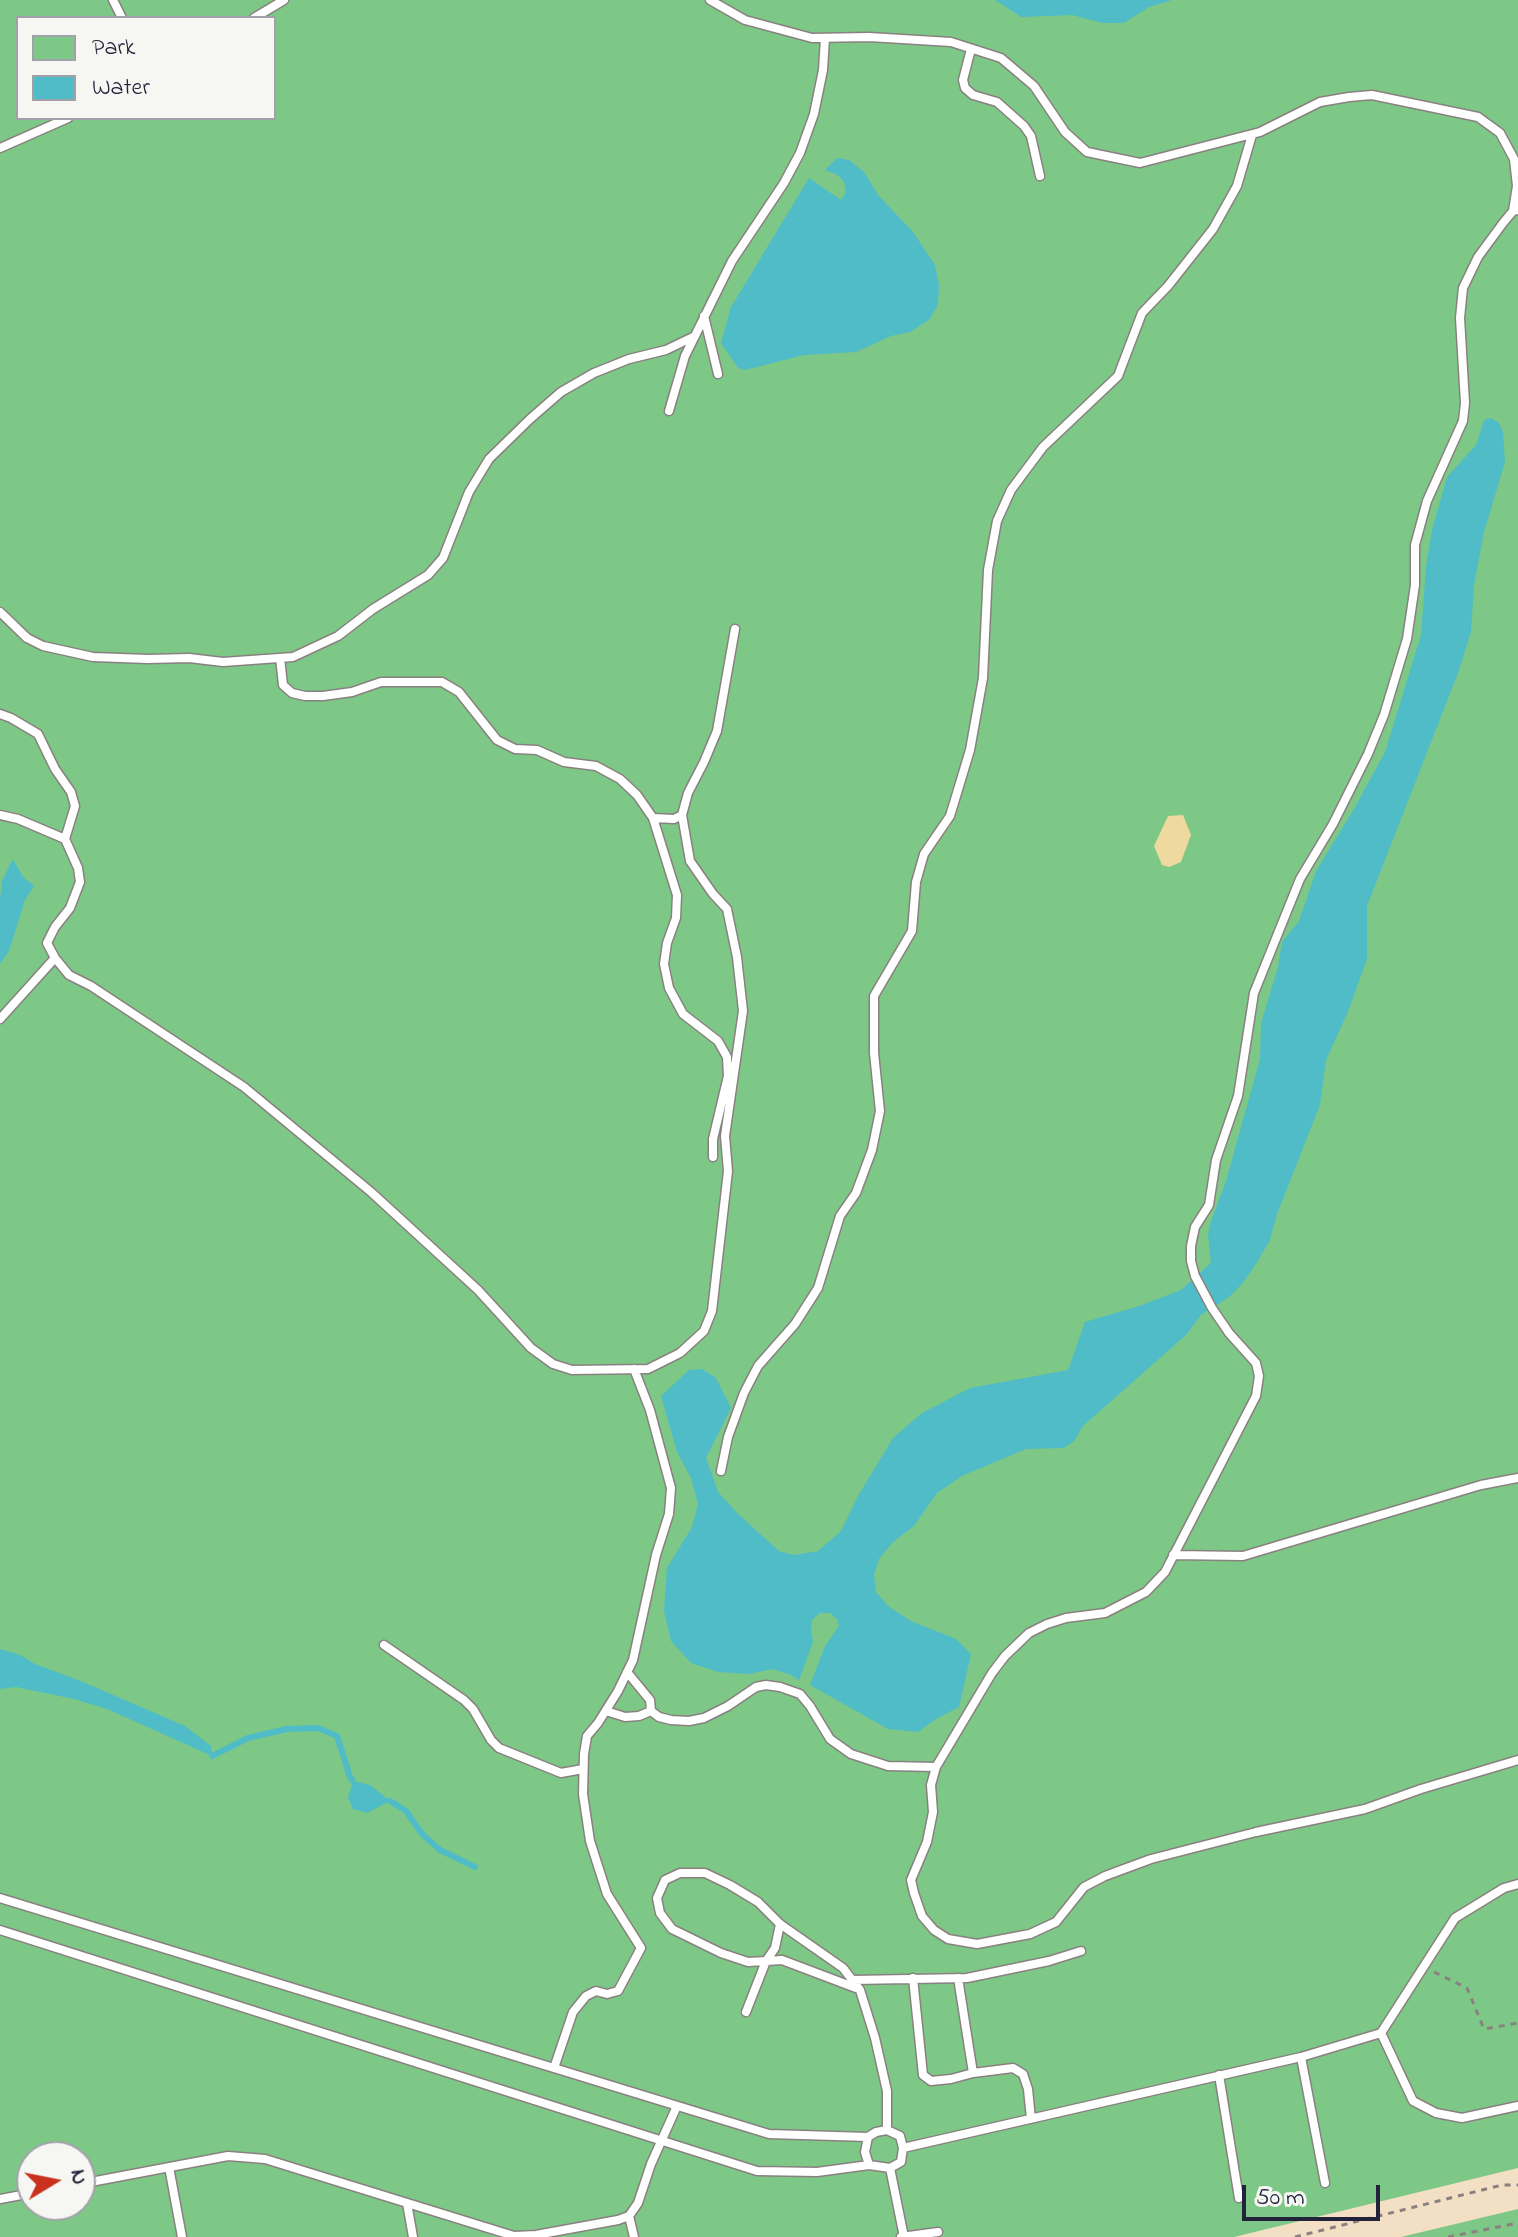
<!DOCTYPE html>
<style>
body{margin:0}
#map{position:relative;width:1518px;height:2237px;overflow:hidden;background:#f2dfc4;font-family:"Indie Flower",sans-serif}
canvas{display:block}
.legend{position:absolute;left:16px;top:16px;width:260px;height:104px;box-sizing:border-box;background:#f6f6f2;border:2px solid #a1a1a9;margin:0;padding:10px 14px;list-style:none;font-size:24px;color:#22223b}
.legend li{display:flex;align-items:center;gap:16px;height:40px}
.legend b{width:40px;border:2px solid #a1a1a9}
.north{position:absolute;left:16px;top:2141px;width:80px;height:80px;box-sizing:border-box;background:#f6f6f2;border:2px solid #a1a1a9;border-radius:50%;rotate:80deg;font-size:22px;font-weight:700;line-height:32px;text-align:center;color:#22223b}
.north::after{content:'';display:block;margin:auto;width:28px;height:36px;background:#c8321e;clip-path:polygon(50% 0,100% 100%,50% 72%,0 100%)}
.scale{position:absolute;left:1242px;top:2185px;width:138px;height:36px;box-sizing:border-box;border:4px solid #22223b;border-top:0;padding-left:10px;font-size:24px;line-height:28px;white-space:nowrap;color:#22223b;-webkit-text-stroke:6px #f6f6f2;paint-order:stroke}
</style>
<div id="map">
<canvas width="1518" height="2237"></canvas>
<ul class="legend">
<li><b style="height:22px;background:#7dc886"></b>Park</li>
<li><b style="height:22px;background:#4fbcc8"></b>Water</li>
</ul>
<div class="north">N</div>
<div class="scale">50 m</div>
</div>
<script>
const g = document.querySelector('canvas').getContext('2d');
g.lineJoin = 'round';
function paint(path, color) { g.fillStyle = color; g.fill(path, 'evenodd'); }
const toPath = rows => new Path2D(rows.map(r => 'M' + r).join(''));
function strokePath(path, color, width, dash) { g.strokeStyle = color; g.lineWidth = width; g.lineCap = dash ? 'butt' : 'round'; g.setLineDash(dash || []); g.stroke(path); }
paint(toPath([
 [0,0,1518,0,1518,2168,1234,2237,0,2237],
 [18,18,274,18,274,118,18,118],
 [32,2157,80,2157,80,2205,32,2205],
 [1518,2209,1518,2237,1401,2237]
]), '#7dc886');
paint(toPath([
 [1183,815,1191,835,1181,862,1169,867,1162,865,1154,846,1168,816]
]), '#eeda9e');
paint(toPath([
 [995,0,1172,0,1149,7,1124,23,1102,23,1072,15,1021,17],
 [837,158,849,160,864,172,878,195,913,232,935,265,939,285,938,305,929,320,910,332,891,336,856,352,804,355,745,370,738,368,721,343,731,307,809,178,841,200,846,192,844,181,836,174,825,170],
 [1491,418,1499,423,1503,432,1505,462,1484,532,1474,585,1471,632,1458,673,1367,906,1367,959,1347,1014,1326,1060,1320,1105,1277,1214,1270,1240,1256,1264,1242,1284,1229,1297,1201,1315,1186,1335,1083,1426,1074,1441,1064,1448,1026,1449,962,1476,937,1493,914,1526,893,1542,879,1559,874,1575,876,1592,888,1606,911,1621,956,1639,971,1654,959,1707,936,1719,918,1732,888,1729,810,1685,825,1646,839,1626,837,1619,830,1613,820,1613,812,1620,811,1629,813,1642,799,1680,789,1674,772,1669,750,1674,718,1672,691,1663,671,1641,664,1611,667,1568,692,1527,698,1504,691,1478,677,1452,661,1396,689,1370,702,1369,716,1378,731,1408,706,1458,718,1492,737,1513,779,1551,794,1555,818,1551,841,1531,858,1496,893,1438,922,1413,970,1388,1068,1370,1085,1322,1139,1306,1181,1290,1211,1263,1208,1235,1210,1224,1226,1181,1260,1059,1261,1023,1278,967,1282,942,1299,921,1316,871,1354,809,1385,752,1421,635,1426,566,1432,530,1447,477,1476,445,1484,420],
 [13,859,23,877,34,886,25,900,9,951,0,964,0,899,2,881],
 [0,1649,20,1655,35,1664,83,1682,185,1726,211,1746,212,1756,107,1709,74,1699,16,1687,0,1689],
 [353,1781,370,1785,390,1801,367,1813,353,1809,348,1798]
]), '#4fbcc8');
strokePath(toPath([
 [212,1756,248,1738,287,1729,318,1728,337,1736,350,1777,353,1781],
 [390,1801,406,1811,422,1834,440,1850,475,1867]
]), '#4fbcc8', 6);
const service = toPath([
 [113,0,122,18],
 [710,0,745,20,812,38,869,37,951,42,1001,58,1034,86,1065,132,1087,152,1140,163,1260,132,1320,102,1349,97,1372,95,1478,117,1500,133,1514,159,1517,186,1513,211],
 [254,18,284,0],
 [971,49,963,80,965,88,973,95,997,102,1024,126,1031,136,1040,176],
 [0,148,68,118],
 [1518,210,1513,211,1503,223,1478,257,1463,288,1460,318,1465,403,1463,421,1427,501,1415,545,1415,585,1407,639,1384,715,1368,754,1333,824,1300,879,1254,993,1238,1096,1216,1160,1209,1205,1195,1227,1191,1246,1191,1261,1195,1276,1212,1308,1229,1333,1256,1363,1259,1376,1256,1396,1165,1572,1146,1592,1105,1613,1066,1618,1047,1624,1029,1633,1005,1656,992,1673,936,1767,931,1785,933,1812,927,1842,911,1880,914,1893,922,1916,934,1930,948,1939,977,1944,1030,1934,1056,1922,1084,1887,1105,1876,1151,1859,1256,1832,1365,1809,1421,1789,1518,1760],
 [704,316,718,374],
 [669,411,685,356,732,261,784,183,800,153,814,114,823,70,825,38],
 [0,612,27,638,43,646,93,657,148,659,189,658,223,662,293,657,338,636,373,609,428,575,443,558,469,492,489,459,530,419,561,392,594,373,629,359,666,350,695,336],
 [280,658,283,685,292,693,305,696,323,696,352,692,381,682,442,682,459,692,497,740,515,749,537,750,564,762,596,766,620,779,637,795,653,818,677,895,676,918,667,943,664,964,669,988,683,1014,718,1041,727,1057,728,1076,713,1139,713,1157],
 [0,714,11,718,38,734,55,769,71,792,75,806,65,839,78,868,80,882,70,908,55,927,47,943,55,958,69,975,91,986,244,1087,371,1192,478,1290,531,1348,553,1364,572,1370,648,1369,680,1353,704,1331,712,1311,728,1171,725,1136,743,1011,737,957,727,909,713,894,690,861,682,815,688,793,704,762,717,731,735,629],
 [0,815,18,819,65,839],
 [653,818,674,819,682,815],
 [0,1019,55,958],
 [721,1471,728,1437,744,1393,758,1366,795,1324,818,1288,840,1216,856,1193,872,1150,880,1111,874,1053,874,996,912,931,916,882,924,854,950,816,970,750,983,678,988,570,997,521,1011,490,1043,447,1118,376,1142,313,1168,286,1213,229,1237,186,1252,135],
 [1173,1555,1243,1556,1481,1485,1518,1478],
 [384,1645,464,1700,473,1709,491,1740,499,1748,561,1773,583,1769],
 [627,1672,650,1700,651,1711,659,1717,671,1720,689,1721,704,1718,728,1706,756,1687,766,1685,780,1687,800,1694,810,1706,830,1739,851,1754,888,1766,936,1767],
 [606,1711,625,1717,639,1716,651,1711],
 [0,1898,769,2134,868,2137,876,2132,887,2130,900,2136,903,2148,901,2162,890,2168,869,2165,865,2152,868,2137],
 [780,1924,775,1948,766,1961,748,1962,721,1953,672,1929,660,1913,657,1898,665,1880,680,1873,705,1873,730,1885,758,1902,780,1924,843,1968,860,1990,875,2038,887,2091,887,2130],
 [0,1930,757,2171,817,2172,869,2165],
 [913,1978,923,2075,931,2081,951,2079,973,2073,1013,2068,1023,2074,1028,2089,1031,2119],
 [958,1978,973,2073],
 [852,1980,967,1978,1049,1961,1081,1951],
 [746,2012,766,1961,782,1960,856,1988],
 [1381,2033,1413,2101,1436,2113,1462,2118,1518,2106],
 [1301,2057,1325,2183],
 [554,2068,573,2012,586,1996,596,1991,607,1994,618,1991,641,1948,607,1894,590,1841,583,1794,584,1754,587,1736,598,1723,618,1691,633,1660,656,1555,669,1514,671,1488,650,1410,634,1369],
 [1219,2075,1239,2198],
 [903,2148,1301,2057,1381,2033,1455,1918,1504,1888,1518,1884],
 [169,2167,182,2237],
 [890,2168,904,2237],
 [80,2184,228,2156,265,2159,514,2236,536,2235,618,2220,629,2216,638,2203,651,2164,677,2106],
 [0,2199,32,2193],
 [407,2203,413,2237],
 [629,2216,634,2237],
 [901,2237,938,2232]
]);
strokePath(service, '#8a8080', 11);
strokePath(toPath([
 [1434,1972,1467,1988,1484,2029,1518,2023],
 [1295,2237,1502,2185,1518,2185],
 [1448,2237,1518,2223]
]), '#8a8080', 3, [6, 6]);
strokePath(service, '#fff', 8);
</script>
